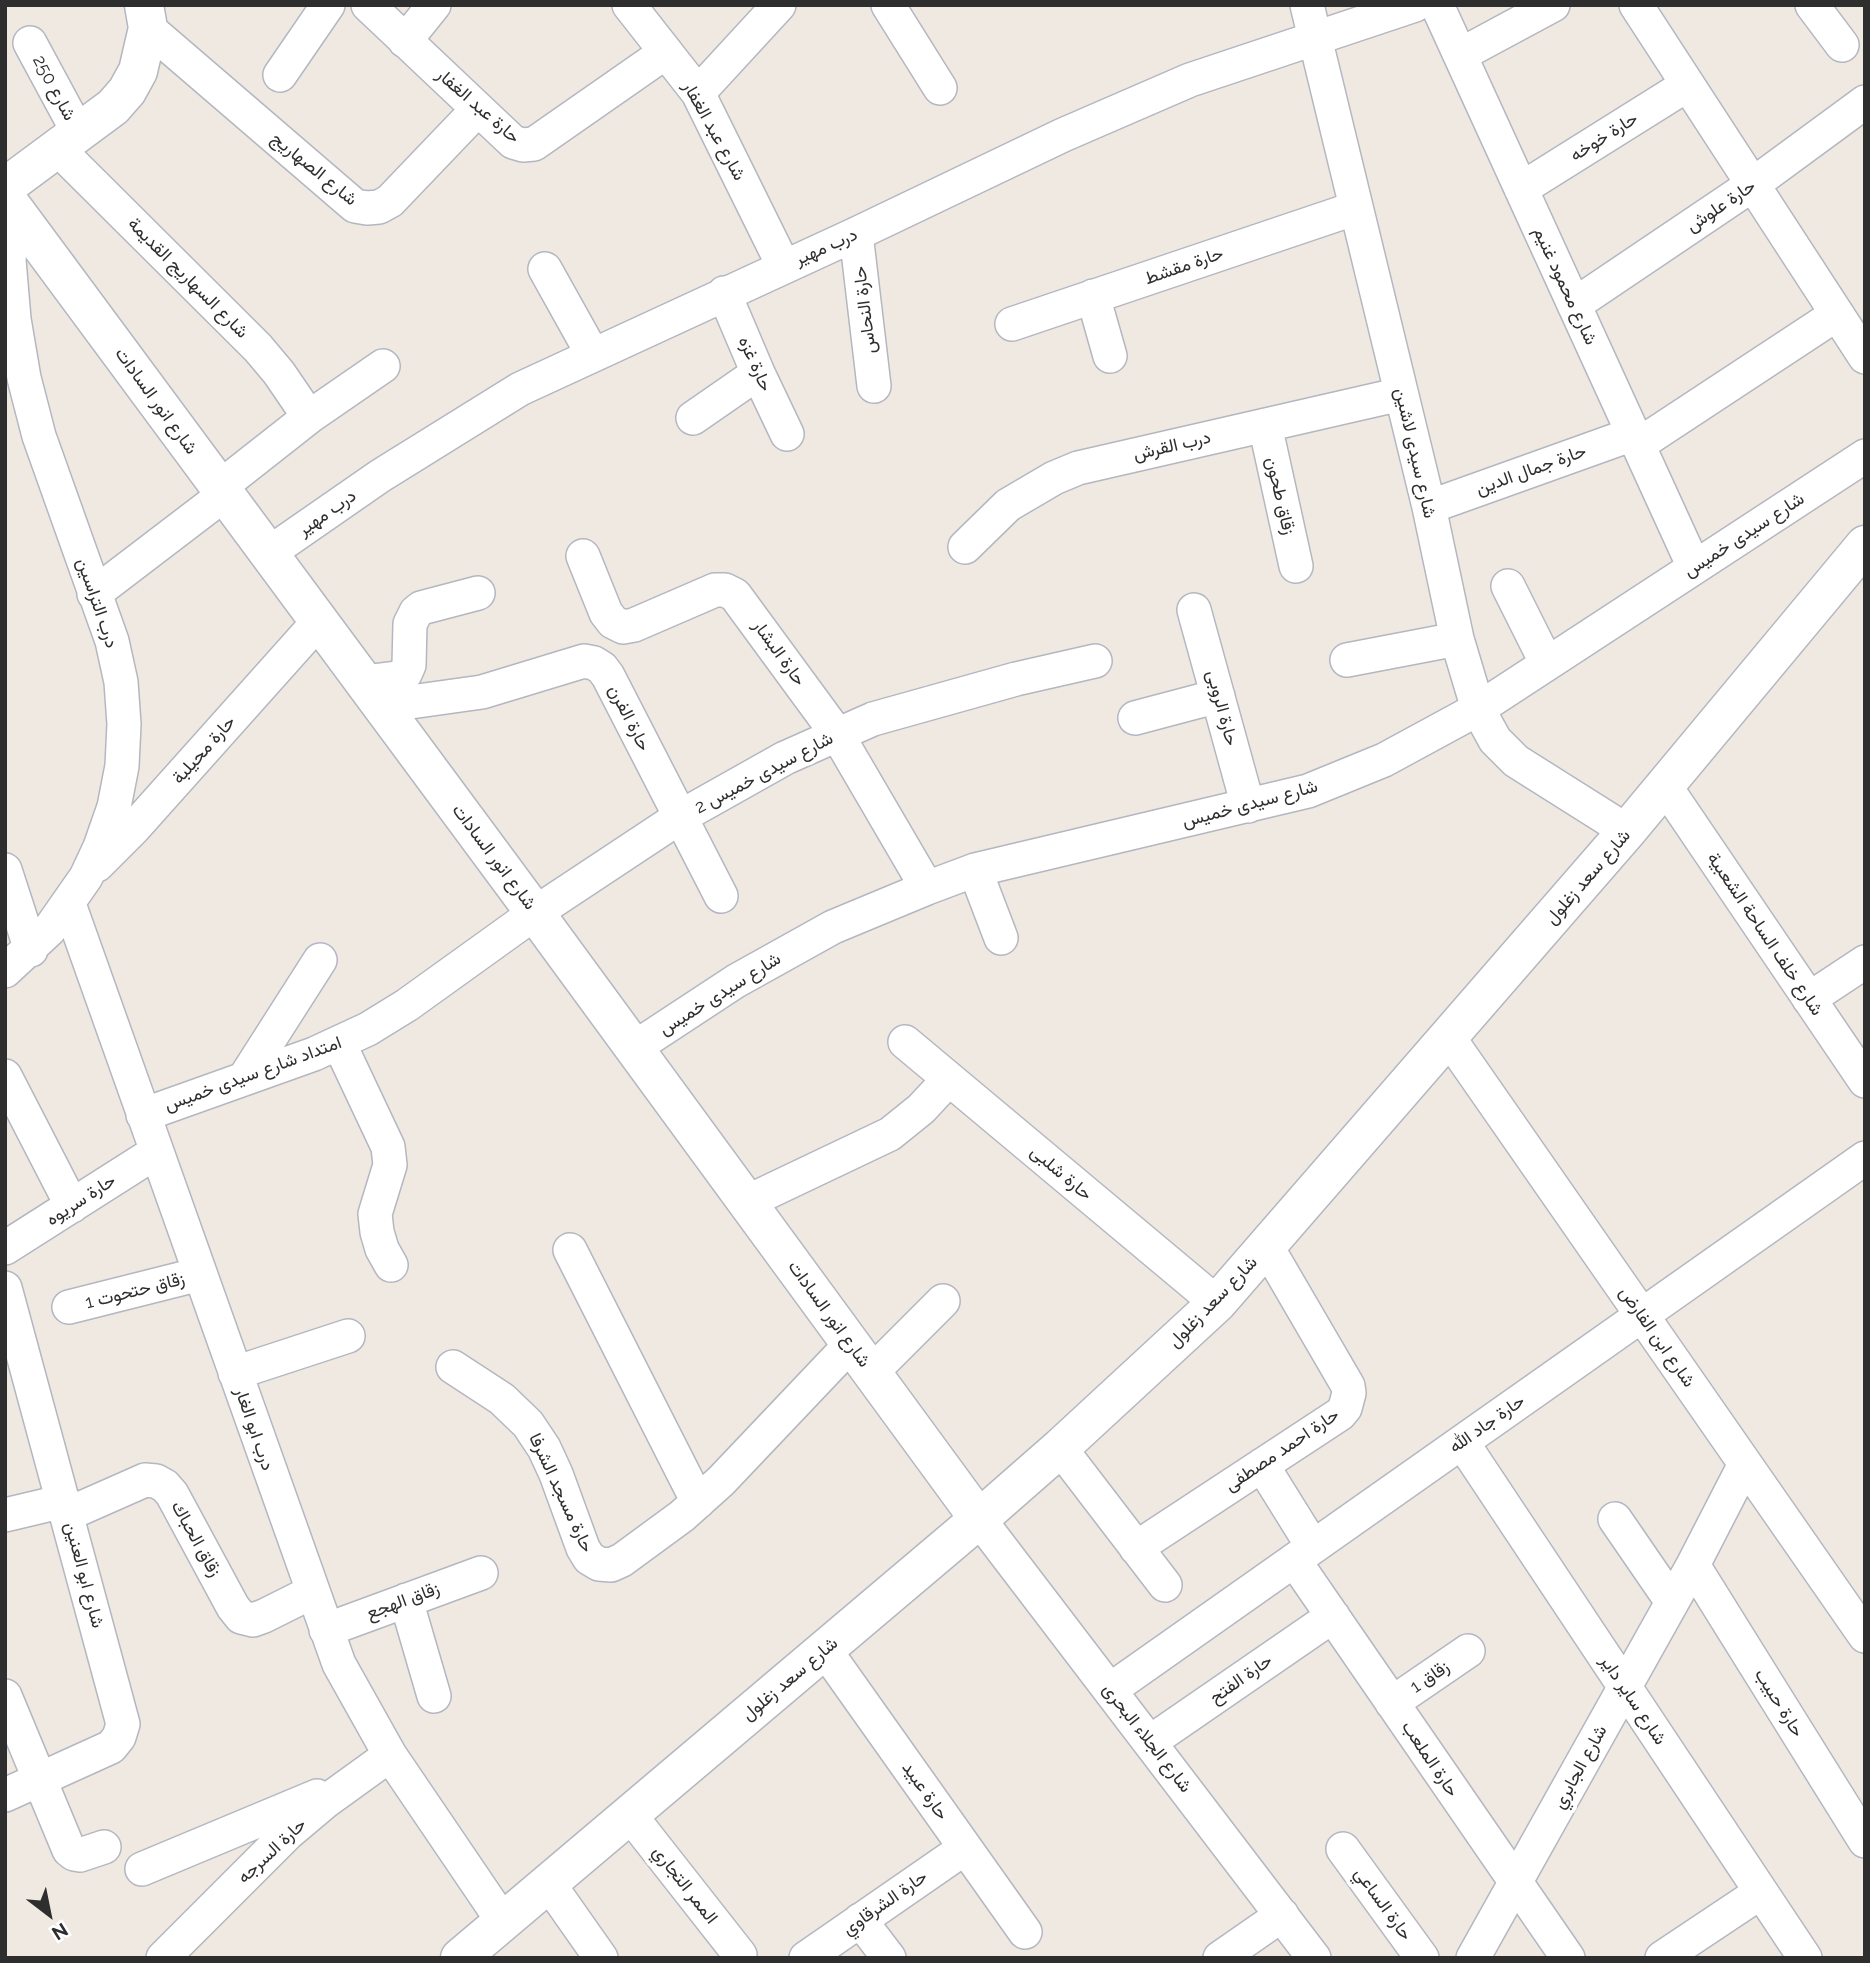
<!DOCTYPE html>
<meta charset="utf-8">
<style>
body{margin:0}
#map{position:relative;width:1870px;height:1963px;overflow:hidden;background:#efe9e1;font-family:Raleway,sans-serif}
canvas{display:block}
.frame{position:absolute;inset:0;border:7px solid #2e2e2e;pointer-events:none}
.north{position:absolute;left:14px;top:1879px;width:70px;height:70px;-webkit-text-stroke:5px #fff;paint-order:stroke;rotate:148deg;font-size:19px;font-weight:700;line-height:28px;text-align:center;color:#2e2e2e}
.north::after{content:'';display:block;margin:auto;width:24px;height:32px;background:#2e2e2e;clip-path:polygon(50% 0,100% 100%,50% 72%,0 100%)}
</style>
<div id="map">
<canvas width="1870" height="1963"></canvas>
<div class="frame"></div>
<div class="north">N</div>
</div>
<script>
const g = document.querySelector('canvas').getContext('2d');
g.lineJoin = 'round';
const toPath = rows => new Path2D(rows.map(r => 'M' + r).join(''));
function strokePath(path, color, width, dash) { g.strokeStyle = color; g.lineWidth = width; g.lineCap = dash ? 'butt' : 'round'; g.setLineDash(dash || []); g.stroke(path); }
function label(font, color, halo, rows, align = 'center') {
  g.font = font + ' Raleway,Vazirmatn,sans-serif'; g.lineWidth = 7; g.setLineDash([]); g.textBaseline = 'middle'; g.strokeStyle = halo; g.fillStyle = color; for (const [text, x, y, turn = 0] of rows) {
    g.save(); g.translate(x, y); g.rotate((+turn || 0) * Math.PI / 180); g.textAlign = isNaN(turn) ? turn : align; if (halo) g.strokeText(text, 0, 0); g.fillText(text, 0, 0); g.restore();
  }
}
const minor = toPath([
 [368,5,513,142,523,145,534,144,666,52],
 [629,5,698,93,784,267],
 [888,5,940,88],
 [1307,5,1429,507,1457,639,1478,709,1495,740,1516,761,1627,831],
 [1437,5,1694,567],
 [1636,5,1865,357],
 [1812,5,1842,45],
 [148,28,355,206,367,208,379,207,390,201,478,109],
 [405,41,434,5],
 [30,43,78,132],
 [1460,55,1553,5],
 [280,75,328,5],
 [698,93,779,5],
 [57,148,258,348,279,373,309,417],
 [1521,189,1687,85],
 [856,234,874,386],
 [545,269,593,355],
 [724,293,758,373,787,434],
 [1093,296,1110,356],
 [1574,305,1752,185,1865,102],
 [1012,324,1356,208],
 [693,418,758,373],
 [1265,425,1296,566],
 [1638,445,1837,314],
 [220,487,309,417,383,366],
 [1429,507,1633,434],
 [965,547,1008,505,1054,478,1078,468,1401,394],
 [269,553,380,476,520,389,856,234,1063,135,1190,80,1415,5],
 [583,556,606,613,613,622,623,627,634,625,715,590,725,590,735,595,837,734,927,888],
 [1508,586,1547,664],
 [94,594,225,494],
 [1194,610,1248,806],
 [1347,660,1457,639],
 [364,682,396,678,405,674,409,665,410,624,416,612,421,608,478,593],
 [382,706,482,692,584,661,594,663,602,668,608,676,721,896],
 [1135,718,1218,696],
 [1665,786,1865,1081],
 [97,865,134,828,319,621],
 [5,870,31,950],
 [975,870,1001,938],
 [69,904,339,1664,390,1755,504,1923],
 [5,971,49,930,86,877,100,847,114,807,122,766,124,724,121,682,112,641,39,436,24,378,14,319,9,260,13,207],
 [1809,999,1865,962],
 [1449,1038,1865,1636],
 [905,1042,1217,1303],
 [339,1043,388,1147,390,1165,375,1214,377,1232,382,1249,391,1265],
 [634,1048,736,981,833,927,927,888,975,870,1308,791,1384,760,1478,709,1865,456],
 [5,1076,72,1206],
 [244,1079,320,960],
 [143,1115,314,1054,368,1029,407,1005,535,913,680,817,785,758,873,719,1016,679,1095,661],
 [747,1202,890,1134,921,1109,949,1079],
 [5,1248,156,1152],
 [570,1250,698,1502],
 [5,1288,123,1724,119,1737,111,1747,5,1795],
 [69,1307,200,1274],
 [453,1367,502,1399,528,1424,544,1448,556,1474,583,1548,589,1558,599,1564,611,1565,622,1560,682,1516,721,1481,851,1344],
 [872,1372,943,1301],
 [235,1373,348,1336],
 [1462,1442,1805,1958],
 [1060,1448,1165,1585],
 [1262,1465,1313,1547],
 [68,1514,136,1484,145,1480,156,1481,165,1486,172,1494,233,1607,241,1617,253,1620,264,1616,312,1592],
 [5,1515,64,1501],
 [979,1519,1314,1958],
 [1615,1519,1672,1602],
 [1136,1548,1340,1414,1345,1408,1349,1393,1348,1386,1267,1247],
 [1294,1560,1568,1958],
 [1693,1565,1865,1841],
 [406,1600,434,1696],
 [326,1630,481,1573],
 [825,1650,1025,1932],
 [1110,1690,1865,1158],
 [5,1696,69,1850,74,1854,80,1855,104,1847],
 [1392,1703,1468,1651],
 [1150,1742,1333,1616],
 [630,1815,740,1955],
 [1343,1849,1422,1958],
 [142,1869,317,1796],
 [549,1884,601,1958],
 [860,1920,889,1958],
 [163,1958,287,1834,325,1802,390,1755],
 [806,1958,965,1848],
 [1220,1958,1282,1915],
 [1473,1958,1693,1565,1745,1464],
 [1662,1958,1761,1892]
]);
const tertiary = toPath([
 [5,187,113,107,127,91,138,71,148,28,144,5],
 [5,197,535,913,979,1519],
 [460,1958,979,1519,1060,1448,1217,1303,1627,831,1865,545]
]);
strokePath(minor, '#b4b7c1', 36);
strokePath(tertiary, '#b4b7c1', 41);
strokePath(minor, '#fff', 33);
strokePath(tertiary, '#fff', 38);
label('18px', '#2e2e2e', '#fff', [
 ["شارع 250",54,88,62],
 ["حارة عبد الغفار",478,106,41],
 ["شارع عبد الغفار",714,131,61],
 ["حارة خوخه",1604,137,-32],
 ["شارع الصهاريج",314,169,39],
 ["حارة علوش",1721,206,-34],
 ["درب مهير",826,247,-24],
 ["حارة مقشط",1184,266,-19],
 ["شارع السهاريج القديمة",188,278,45],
 ["شارع محمود غنيم",1565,286,65],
 ["حارة النحاس",865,310,-97],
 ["حارة غزه",755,364,66],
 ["شارع انور السادات",156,401,54],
 ["درب القرش",1172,446,-13],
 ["شارع سيدى لاشين",1415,453,77],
 ["حارة جمال الدين",1531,470,-20],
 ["زقاق طحون",1280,496,77],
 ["درب مهير",327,513,-35],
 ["شارع سيدى خميس",1744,535,-33],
 ["درب التراسين",97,603,71],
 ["حارة البشار",779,653,54],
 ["حارة الروبى",1222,708,75],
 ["حارة الفرن",629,718,63],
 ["حارة محيلبة",204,750,-48],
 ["شارع سيدى خميس 2",764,773,-28],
 ["شارع سيدى خميس",1250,804,-15],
 ["شارع انور السادات",494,857,53],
 ["شارع سعد زغلول",1588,877,-49],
 ["شارع خلف الساحة الشعبية",1765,934,56],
 ["شارع سيدى خميس",720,994,-32],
 ["امتداد شارع سيدى خميس",253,1074,-20],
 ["حارة شلبى",1061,1173,40],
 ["حارة سريوه",81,1200,-33],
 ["زقاق حتحوت 1",135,1291,-14],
 ["شارع سعد زغلول",1213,1302,-46],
 ["شارع انور السادات",829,1314,54],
 ["شارع ابن الفارض",1657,1337,55],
 ["حارة جاد الله",1487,1424,-35],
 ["درب ابو الغار",254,1429,71],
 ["حارة احمد مصطفى",1282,1450,-34],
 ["حارة مسجد الشرفا",561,1493,65],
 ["زقاق الحباك",196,1539,61],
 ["شارع ابو العنين",84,1575,75],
 ["زقاق الهجع",403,1601,-20],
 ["زقاق 1",1430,1677,-34],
 ["شارع سعد زغلول",790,1679,-40],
 ["حارة الفتح",1241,1679,-35],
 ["شارع ساير داير",1633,1700,56],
 ["حارة حبيب",1779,1703,58],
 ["شارع الجلاء البحرى",1147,1738,52],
 ["حارة الملعب",1430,1759,56],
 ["شارع الجابري",1580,1767,-61],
 ["حارة عبيد",925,1791,55],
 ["حارة السرجه",272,1851,-43],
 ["الممر التجاري",685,1885,52],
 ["حارة الشرقاوي",885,1903,-35],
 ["حارة الساعي",1383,1904,54]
]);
</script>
